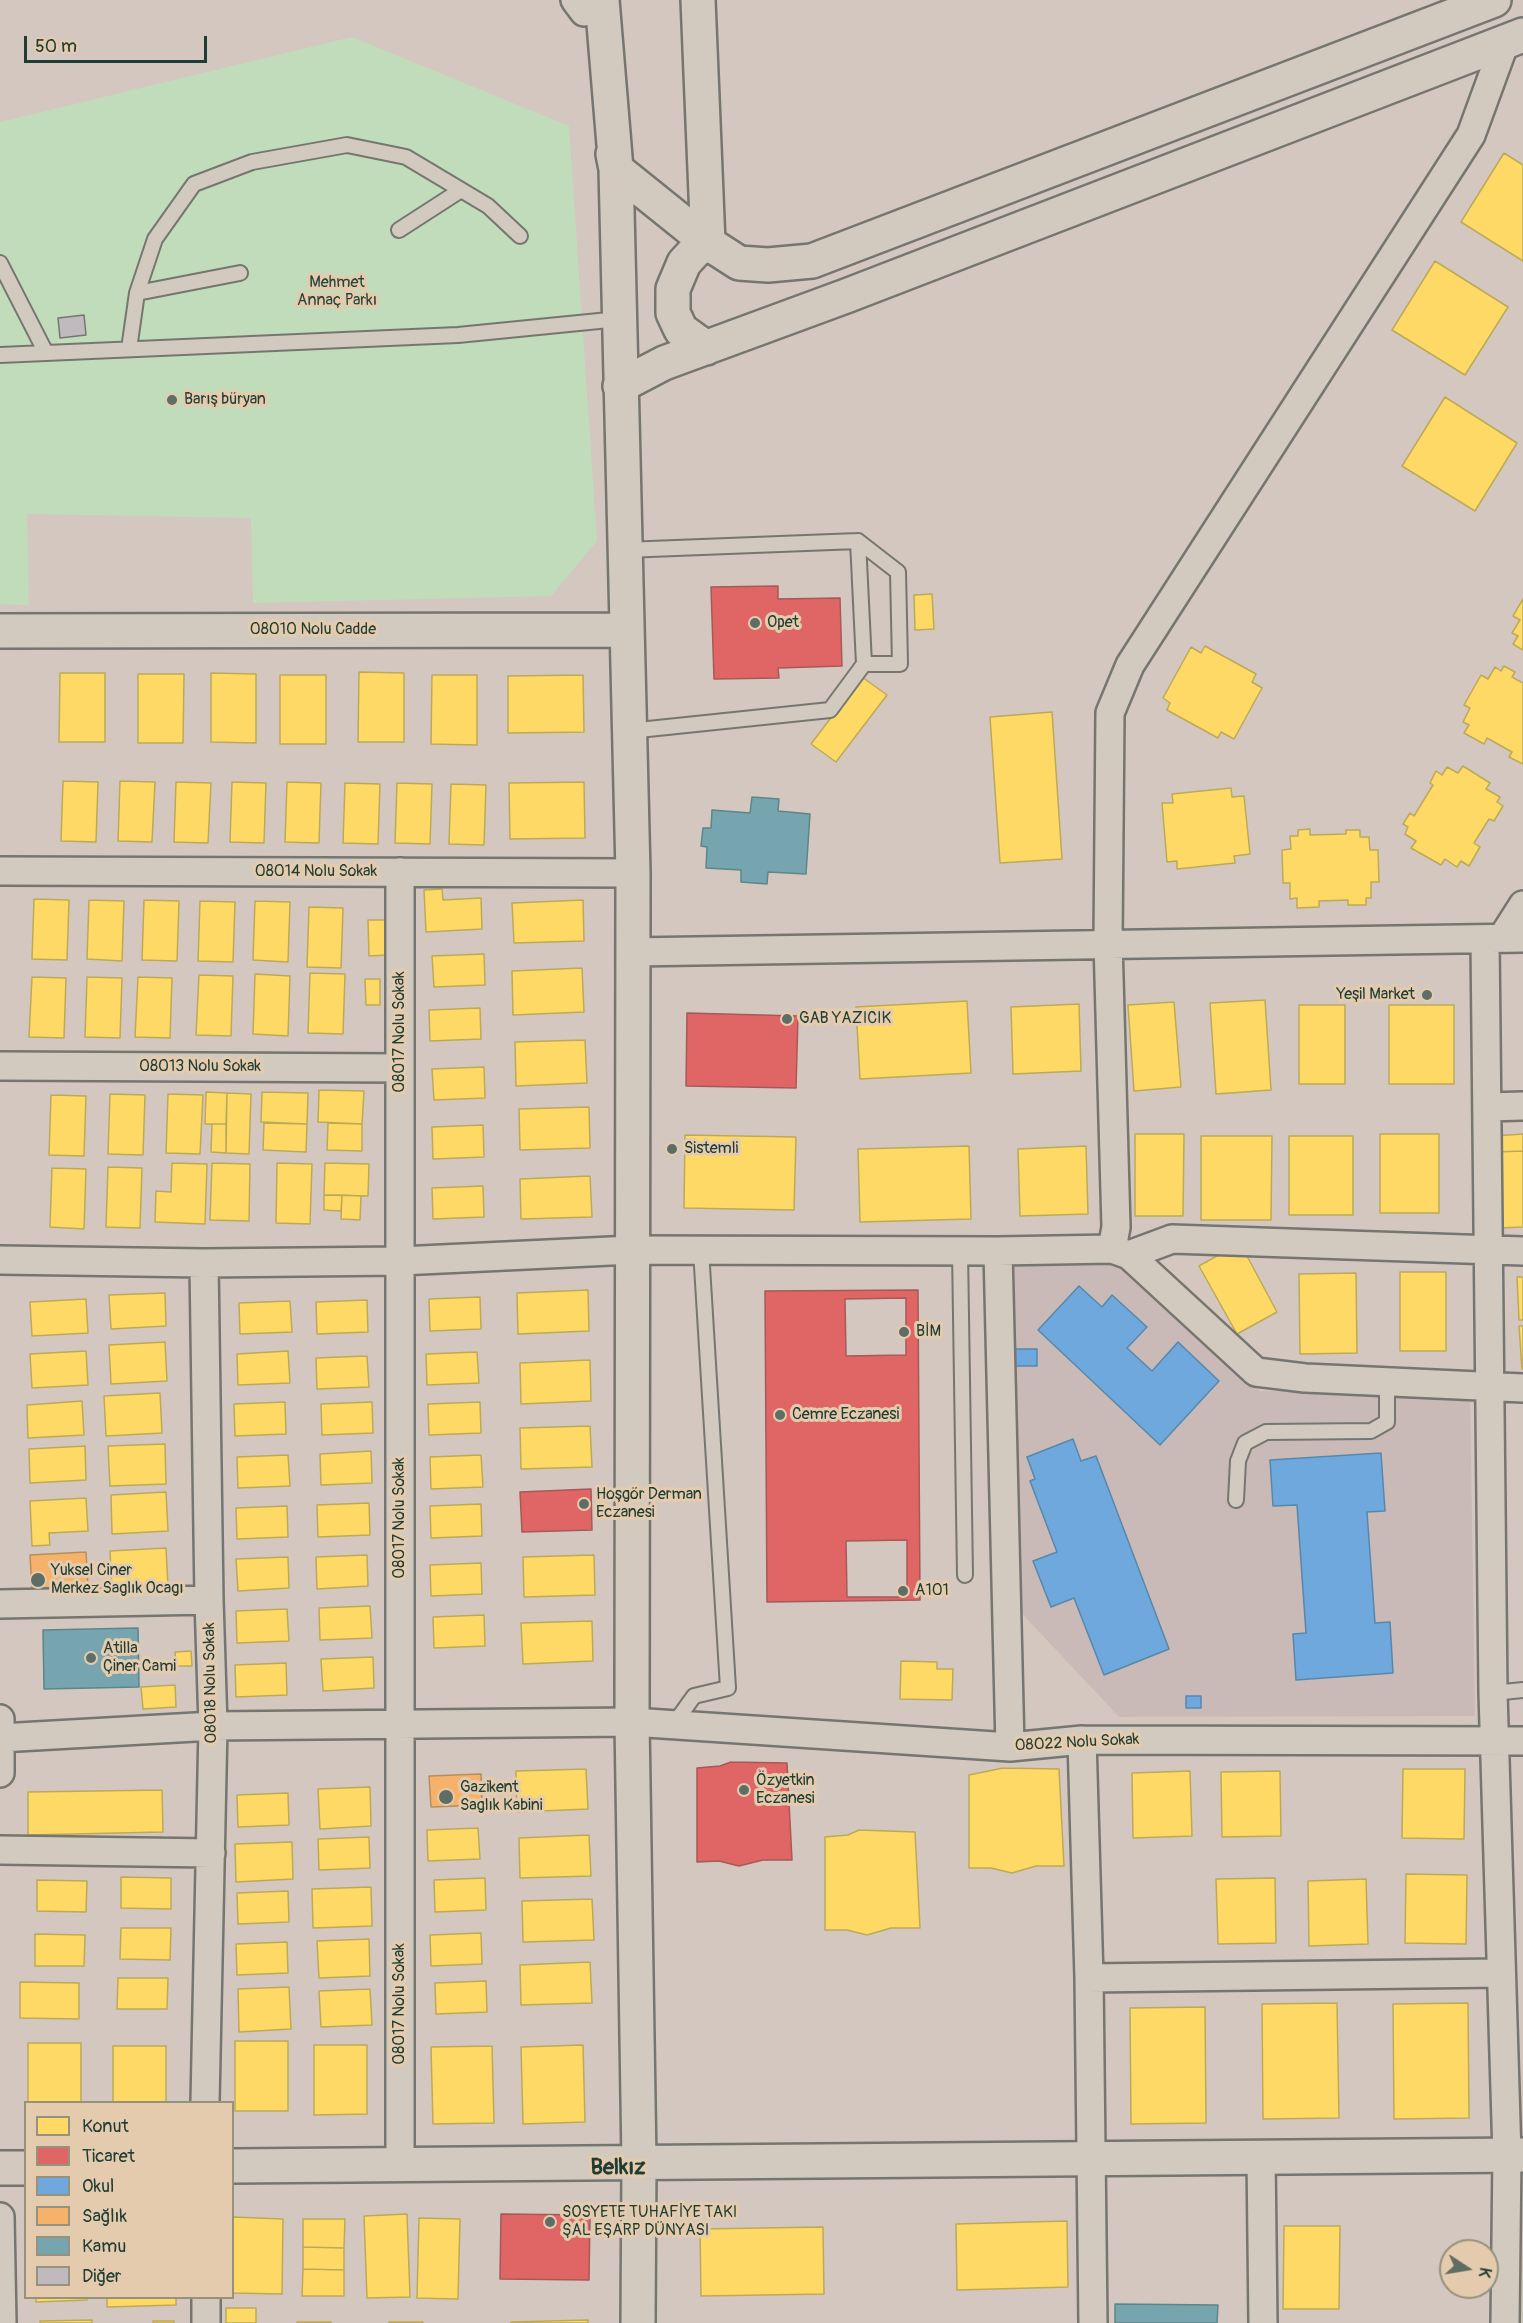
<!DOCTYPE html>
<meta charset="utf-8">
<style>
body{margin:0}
#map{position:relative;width:1523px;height:2323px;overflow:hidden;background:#d4c7bf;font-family:Pangolin,sans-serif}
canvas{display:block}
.legend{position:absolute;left:24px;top:2101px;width:210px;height:198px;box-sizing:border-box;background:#e5cbad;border:2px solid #96927d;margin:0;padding:8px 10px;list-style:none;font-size:18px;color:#1f3d34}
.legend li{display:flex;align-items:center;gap:12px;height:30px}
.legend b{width:30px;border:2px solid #96927d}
.north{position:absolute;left:1439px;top:2239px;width:60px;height:60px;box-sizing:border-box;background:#e5cbad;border:2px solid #96927d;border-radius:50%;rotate:102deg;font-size:16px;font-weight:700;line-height:24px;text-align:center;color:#1f3d34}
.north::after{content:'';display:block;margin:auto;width:21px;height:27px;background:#5e6d65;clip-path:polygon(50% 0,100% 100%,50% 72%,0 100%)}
.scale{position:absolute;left:24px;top:36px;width:183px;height:27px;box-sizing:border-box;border:3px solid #1f3d34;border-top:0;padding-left:8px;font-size:18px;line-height:21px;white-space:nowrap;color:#1f3d34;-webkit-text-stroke:4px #e5cbad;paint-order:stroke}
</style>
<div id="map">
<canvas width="1523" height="2323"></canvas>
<ul class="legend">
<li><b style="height:16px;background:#ffd966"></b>Konut</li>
<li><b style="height:16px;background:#e06666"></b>Ticaret</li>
<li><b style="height:16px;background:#6fa8dc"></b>Okul</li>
<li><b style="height:16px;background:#f6b26b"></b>Sağlık</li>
<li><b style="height:16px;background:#76a5af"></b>Kamu</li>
<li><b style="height:16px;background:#c0b9bd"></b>Diğer</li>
</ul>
<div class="north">K</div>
<div class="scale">50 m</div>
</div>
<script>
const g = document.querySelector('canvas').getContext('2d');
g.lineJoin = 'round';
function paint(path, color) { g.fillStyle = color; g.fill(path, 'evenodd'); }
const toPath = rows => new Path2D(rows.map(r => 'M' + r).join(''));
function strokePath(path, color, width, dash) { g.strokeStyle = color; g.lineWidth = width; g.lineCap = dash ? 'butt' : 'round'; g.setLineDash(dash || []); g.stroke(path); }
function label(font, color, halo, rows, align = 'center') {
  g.font = font + ' Pangolin,sans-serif'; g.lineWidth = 6; g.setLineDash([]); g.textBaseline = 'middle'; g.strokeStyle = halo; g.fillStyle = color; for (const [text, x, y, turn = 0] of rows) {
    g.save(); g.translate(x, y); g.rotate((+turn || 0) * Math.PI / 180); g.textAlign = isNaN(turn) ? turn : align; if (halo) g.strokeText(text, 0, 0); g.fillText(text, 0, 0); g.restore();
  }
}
paint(toPath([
 [1010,1256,1132,1261,1260,1391,1470,1393,1475,1716,1119,1717,1016,1607]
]), '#c9bab8');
paint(toPath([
 [352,37,569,126,597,541,551,596,253,603,251,518,27,514,29,605,0,604,0,122]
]), '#c1dcba');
const homes = toPath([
 [1504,153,1523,165,1523,261,1461,222,1504,153],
 [1435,261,1508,307,1465,375,1392,330,1435,261],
 [1445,397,1517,443,1475,511,1402,466,1445,397],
 [932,594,934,629,915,630,914,595,932,594],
 [1523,599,1523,650,1513,644,1518,636,1512,633,1520,620,1513,616,1523,599],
 [1205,646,1256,674,1252,682,1262,688,1234,739,1221,732,1218,738,1167,710,1170,703,1163,698,1191,647,1201,653,1205,646],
 [1504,666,1515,672,1512,677,1523,683,1523,764,1509,757,1512,752,1487,738,1484,744,1464,733,1469,725,1463,722,1470,708,1464,705,1481,675,1488,679,1495,667,1501,671,1504,666],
 [359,672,404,673,404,742,358,742,359,672],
 [60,673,105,673,105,742,59,742,60,673],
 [211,673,256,674,256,743,211,742,211,673],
 [138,674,184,674,183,743,138,743,138,674],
 [280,675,326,675,326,744,280,744,280,675],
 [432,675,477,675,477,745,431,744,432,675],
 [583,675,584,732,508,733,508,676,583,675],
 [862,677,887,695,836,762,811,744,862,677],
 [1052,712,1062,859,1000,863,990,717,1052,712],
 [1463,766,1490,783,1486,789,1500,797,1497,802,1503,806,1494,821,1489,819,1474,843,1480,847,1469,866,1461,861,1457,867,1445,859,1441,865,1411,848,1416,841,1405,834,1408,827,1403,824,1410,813,1414,816,1433,785,1430,783,1436,771,1442,775,1447,767,1458,773,1463,766],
 [63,781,98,782,96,842,61,841,63,781],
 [120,781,155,782,152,842,118,841,120,781],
 [176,782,211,783,208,843,174,842,176,782],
 [232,782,266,783,264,843,230,842,232,782],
 [287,782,321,783,319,843,285,842,287,782],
 [584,782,585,838,510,839,509,783,584,782],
 [345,783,380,784,378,844,343,843,345,783],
 [397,783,432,784,430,844,395,843,397,783],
 [451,784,486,785,484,845,449,844,451,784],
 [1231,788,1232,797,1244,796,1250,854,1234,856,1235,863,1177,869,1177,861,1167,862,1162,803,1173,803,1172,794,1231,788],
 [1310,829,1310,835,1346,834,1346,830,1360,830,1360,837,1369,837,1370,850,1378,850,1379,882,1371,882,1371,898,1366,898,1366,905,1348,905,1348,900,1319,901,1319,907,1297,908,1297,898,1290,899,1290,883,1283,883,1282,850,1291,849,1290,836,1298,836,1298,830,1310,829],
 [442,889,443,900,481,898,482,929,426,932,424,890,442,889],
 [34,899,69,900,67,960,32,959,34,899],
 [89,900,124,901,122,961,87,959,89,900],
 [144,900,179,901,177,961,142,960,144,900],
 [583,900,584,941,514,943,512,903,583,900],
 [200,901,235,902,233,962,198,961,200,901],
 [255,901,290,902,288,962,253,960,255,901],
 [309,907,343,908,341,968,307,967,309,907],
 [368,920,387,920,388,955,369,956,368,920],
 [484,954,485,985,434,987,432,956,484,954],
 [582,968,584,1012,513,1015,512,971,582,968],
 [310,973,345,974,343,1034,308,1033,310,973],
 [255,974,290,976,288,1036,253,1034,255,974],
 [199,975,233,976,231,1036,196,1035,199,975],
 [32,977,66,978,64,1038,29,1037,32,977],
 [87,977,122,978,120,1038,85,1037,87,977],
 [138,977,172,978,170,1038,135,1037,138,977],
 [365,979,380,979,380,1005,366,1005,365,979],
 [1265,1000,1271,1090,1216,1094,1210,1003,1265,1000],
 [967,1001,971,1073,860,1079,856,1007,967,1001],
 [1174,1002,1181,1087,1134,1091,1128,1005,1174,1002],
 [1079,1004,1081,1071,1013,1074,1011,1007,1079,1004],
 [1299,1005,1345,1005,1345,1084,1299,1084,1299,1005],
 [1389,1005,1454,1005,1454,1084,1389,1084,1389,1005],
 [480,1008,481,1039,430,1041,429,1010,480,1008],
 [585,1040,587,1083,516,1086,515,1042,585,1040],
 [484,1067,485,1098,434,1100,432,1069,484,1067],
 [319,1090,364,1091,362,1124,318,1122,319,1090],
 [206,1092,227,1093,226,1124,205,1124,206,1092],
 [262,1092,308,1093,307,1124,261,1122,262,1092],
 [227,1093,251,1094,249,1154,226,1153,227,1093],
 [110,1094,145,1095,143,1155,108,1154,110,1094],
 [168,1094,203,1095,200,1154,166,1153,168,1094],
 [51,1095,86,1096,84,1156,49,1155,51,1095],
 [589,1107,590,1148,520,1150,519,1109,589,1107],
 [264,1123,307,1124,306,1152,263,1150,264,1123],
 [328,1123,362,1124,362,1151,327,1150,328,1123],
 [212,1124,226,1124,226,1153,211,1152,212,1124],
 [483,1125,484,1157,433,1159,432,1127,483,1125],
 [1135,1134,1184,1134,1183,1216,1135,1216,1135,1134],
 [1380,1134,1439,1134,1439,1213,1380,1213,1380,1134],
 [1523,1134,1523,1151,1495,1152,1494,1136,1523,1134],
 [685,1135,796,1137,794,1210,684,1208,685,1135],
 [1201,1136,1272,1136,1271,1220,1201,1220,1201,1136],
 [1289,1136,1353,1136,1353,1215,1289,1215,1289,1136],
 [969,1146,971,1219,860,1222,858,1149,969,1146],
 [1086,1146,1088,1214,1020,1216,1018,1149,1086,1146],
 [1523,1151,1523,1227,1498,1228,1495,1152,1523,1151],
 [172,1163,207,1164,205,1224,155,1222,156,1191,171,1192,172,1163],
 [212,1163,250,1164,249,1221,210,1220,212,1163],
 [277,1163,312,1164,310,1224,276,1223,277,1163],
 [325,1163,369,1164,368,1196,324,1195,325,1163],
 [108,1167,142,1168,140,1228,106,1227,108,1167],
 [52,1168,86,1169,84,1229,50,1227,52,1168],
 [590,1176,592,1217,521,1219,520,1179,590,1176],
 [483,1186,484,1217,433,1219,432,1188,483,1186],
 [324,1195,342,1195,341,1211,324,1210,324,1195],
 [342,1195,361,1196,360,1220,341,1219,342,1195],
 [1240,1243,1277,1312,1237,1334,1199,1266,1240,1243],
 [1400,1272,1446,1272,1446,1351,1400,1351,1400,1272],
 [1356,1273,1357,1353,1300,1354,1299,1274,1356,1273],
 [1517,1277,1523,1277,1523,1320,1519,1320,1517,1277],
 [588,1290,589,1331,518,1334,517,1293,588,1290],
 [165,1293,166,1326,111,1329,109,1295,165,1293],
 [480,1297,481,1329,430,1331,429,1299,480,1297],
 [86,1299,88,1333,32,1336,30,1302,86,1299],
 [367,1300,368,1332,317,1334,316,1302,367,1300],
 [290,1301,292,1332,240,1334,239,1303,290,1301],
 [1519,1326,1523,1326,1523,1369,1522,1369,1519,1326],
 [165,1342,167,1381,111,1384,109,1345,165,1342],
 [86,1351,88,1385,32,1388,30,1354,86,1351],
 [288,1351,290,1383,238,1385,237,1354,288,1351],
 [477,1352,479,1383,427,1385,426,1354,477,1352],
 [367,1356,369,1387,317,1389,316,1358,367,1356],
 [590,1360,591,1401,521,1404,520,1363,590,1360],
 [160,1393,162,1433,106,1436,104,1396,160,1393],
 [82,1401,84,1435,28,1438,27,1405,82,1401],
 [285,1402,286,1434,235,1436,234,1404,285,1402],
 [372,1402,373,1433,322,1435,321,1404,372,1402],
 [480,1402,481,1433,429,1435,428,1404,480,1402],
 [590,1426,592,1467,521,1469,520,1428,590,1426],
 [165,1444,166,1484,110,1486,108,1446,165,1444],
 [85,1446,86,1480,30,1483,29,1449,85,1446],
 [371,1451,372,1483,321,1485,320,1454,371,1451],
 [288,1455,290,1486,238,1488,237,1457,288,1455],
 [481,1455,483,1487,431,1489,430,1457,481,1455],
 [166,1492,168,1531,112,1534,111,1495,166,1492],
 [86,1498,88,1531,49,1533,50,1545,32,1546,30,1501,86,1498],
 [369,1503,370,1535,318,1537,317,1505,369,1503],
 [481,1504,482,1536,431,1538,430,1506,481,1504],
 [287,1506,288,1537,237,1539,236,1508,287,1506],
 [166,1548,168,1586,112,1589,110,1551,166,1548],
 [367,1555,368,1586,317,1589,316,1557,367,1555],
 [594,1555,595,1595,524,1597,523,1557,594,1555],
 [288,1557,289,1588,238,1591,236,1559,288,1557],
 [481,1563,482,1594,431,1596,430,1565,481,1563],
 [370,1606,372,1638,320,1640,319,1608,370,1606],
 [287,1609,289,1641,237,1643,236,1611,287,1609],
 [484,1615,485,1646,434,1648,433,1617,484,1615],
 [592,1621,593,1661,523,1664,521,1623,592,1621],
 [191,1651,192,1666,176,1666,175,1652,191,1651],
 [373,1657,374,1688,323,1691,321,1659,373,1657],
 [901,1661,937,1662,937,1669,953,1669,952,1700,900,1699,901,1661],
 [286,1663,287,1695,236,1697,235,1665,286,1663],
 [175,1685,176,1707,143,1709,141,1687,175,1685],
 [1003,1768,1059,1769,1064,1866,1036,1866,1012,1873,991,1868,969,1868,969,1775,1003,1768],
 [586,1769,588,1809,517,1812,516,1771,586,1769],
 [1403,1769,1465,1769,1464,1839,1402,1838,1403,1769],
 [1190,1771,1192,1836,1133,1838,1132,1773,1190,1771],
 [1280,1771,1281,1836,1222,1837,1221,1772,1280,1771],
 [370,1787,371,1826,320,1829,318,1789,370,1787],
 [162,1790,163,1832,28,1835,28,1792,162,1790],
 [288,1793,289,1825,238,1827,237,1795,288,1793],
 [478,1828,480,1859,428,1861,427,1830,478,1828],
 [859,1830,915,1832,920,1928,891,1928,867,1935,847,1930,825,1930,825,1837,848,1835,859,1830],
 [589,1835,591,1876,520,1878,519,1838,589,1835],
 [369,1837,370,1868,319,1870,318,1839,369,1837],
 [292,1842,293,1879,236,1882,235,1844,292,1842],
 [1406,1874,1467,1875,1466,1944,1405,1943,1406,1874],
 [121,1877,171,1878,171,1909,121,1908,121,1877],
 [485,1878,486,1910,435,1912,434,1880,485,1878],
 [1275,1878,1276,1943,1218,1944,1216,1879,1275,1878],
 [1366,1879,1368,1944,1309,1946,1308,1881,1366,1879],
 [37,1880,87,1881,86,1912,37,1911,37,1880],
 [371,1887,372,1926,313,1928,312,1889,371,1887],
 [288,1891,289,1922,238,1924,237,1893,288,1891],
 [592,1899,594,1940,523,1942,522,1901,592,1899],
 [121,1928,171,1928,170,1960,120,1959,121,1928],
 [481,1933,482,1964,431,1966,430,1935,481,1933],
 [35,1934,85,1935,84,1966,35,1966,35,1934],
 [369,1939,370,1976,319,1978,317,1941,369,1939],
 [287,1942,288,1973,237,1975,236,1944,287,1942],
 [590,1962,592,2003,521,2005,520,1965,590,1962],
 [118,1978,168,1978,167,2009,117,2009,118,1978],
 [486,1981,487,2012,436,2014,435,1983,486,1981],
 [20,1982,79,1983,79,2019,20,2018,20,1982],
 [289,1987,291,2029,239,2032,238,1989,289,1987],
 [370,1989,372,2025,321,2027,319,1991,370,1989],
 [1337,2003,1339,2118,1263,2119,1262,2004,1337,2003],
 [1468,2003,1469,2118,1394,2119,1393,2004,1468,2003],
 [1205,2007,1206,2123,1131,2124,1130,2008,1205,2007],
 [235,2041,288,2041,288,2111,235,2111,235,2041],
 [28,2043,81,2043,81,2102,28,2102,28,2043],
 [314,2045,367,2045,367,2114,314,2115,314,2045],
 [583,2045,585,2122,523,2124,521,2047,583,2045],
 [113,2046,166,2046,166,2102,113,2102,113,2046],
 [492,2046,494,2123,433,2124,431,2047,492,2046],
 [407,2214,410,2297,367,2298,364,2216,407,2214],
 [233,2217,283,2219,282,2294,232,2293,233,2217],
 [419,2218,460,2219,458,2299,417,2298,419,2218],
 [303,2219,345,2219,344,2248,303,2247,303,2219],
 [1067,2221,1068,2287,957,2290,956,2224,1067,2221],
 [1284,2226,1340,2226,1339,2309,1283,2309,1284,2226],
 [823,2227,824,2294,701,2296,700,2229,823,2227],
 [303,2247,344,2248,344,2270,303,2269,303,2247],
 [303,2269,344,2270,344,2296,302,2296,303,2269],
 [36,2298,87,2298,87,2300,36,2302,36,2298],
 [107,2298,176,2298,176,2305,107,2307,107,2298],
 [226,2308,256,2308,256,2323,226,2323,226,2308],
 [92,2320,92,2323,40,2323,40,2321,92,2320],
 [588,2320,588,2323,511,2323,511,2322,588,2320],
 [153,2321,174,2321,174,2323,153,2323,153,2321],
 [297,2322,331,2322,331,2323,297,2323,297,2322],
 [389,2322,423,2322,422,2323,389,2323,389,2322]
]);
paint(homes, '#ffd966');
strokePath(homes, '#bcaa57', 1.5);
const shops = toPath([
 [778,586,778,599,840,598,842,666,778,668,779,678,714,679,711,587,778,586],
 [687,1013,798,1016,796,1088,686,1086,687,1013],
 [918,1290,920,1600,767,1602,765,1291,918,1290],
 [906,1298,906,1355,846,1356,845,1299,906,1298],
 [591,1489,592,1530,522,1532,520,1492,591,1489],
 [907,1540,907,1597,847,1597,846,1541,907,1540],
 [731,1762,787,1763,792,1860,763,1860,739,1866,719,1861,697,1862,697,1768,720,1766,731,1762],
 [501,2214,590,2215,589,2280,500,2279,501,2214]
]);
paint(shops, '#e06666');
strokePath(shops, '#a65a57', 1.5);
const schools = toPath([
 [1079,1286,1102,1307,1112,1295,1147,1327,1127,1348,1152,1371,1178,1342,1219,1381,1160,1445,1038,1330,1079,1286],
 [1008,1349,1037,1349,1037,1366,1008,1366,1008,1349],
 [1073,1439,1081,1461,1096,1456,1169,1649,1104,1675,1074,1598,1051,1607,1033,1561,1057,1552,1030,1481,1035,1479,1027,1457,1073,1439],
 [1381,1453,1385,1511,1367,1512,1375,1623,1390,1622,1393,1673,1296,1680,1293,1634,1306,1633,1297,1505,1273,1506,1270,1460,1381,1453],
 [1186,1696,1201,1696,1201,1708,1186,1708,1186,1696]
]);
paint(schools, '#6fa8dc');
strokePath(schools, '#5788aa', 1.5);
const health = toPath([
 [86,1552,88,1586,32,1589,30,1555,86,1552],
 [481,1774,482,1805,431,1807,429,1776,481,1774]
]);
paint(health, '#f6b26b');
strokePath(health, '#b68f5a', 1.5);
const public = toPath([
 [752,797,779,799,778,811,810,814,806,874,768,872,767,884,741,882,741,870,706,868,707,847,701,846,703,828,711,828,712,810,750,813,752,797],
 [138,1628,139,1687,44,1689,43,1630,138,1628],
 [1115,2304,1218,2305,1217,2323,1115,2323,1115,2304]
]);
paint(public, '#76a5af');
strokePath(public, '#5c868a', 1.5);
const building = toPath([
 [84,315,86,335,60,338,58,318,84,315]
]);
paint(building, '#c0b9bd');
strokePath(building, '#767670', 1.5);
const lane = toPath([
 [399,230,461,190],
 [0,263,46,353],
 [137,293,240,273],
 [129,349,137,293,155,239,194,184,252,162,347,145,406,157,488,206,520,236],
 [0,355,458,335,619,319],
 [858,541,898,572,900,664,864,664],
 [624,550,858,541,864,664,830,710,629,731],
 [960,1251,965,1575],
 [1236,1500,1238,1461,1245,1443,1266,1432,1371,1431,1387,1422,1387,1383],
 [1493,1693,1523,1690],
 [674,1724,694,1696,728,1688,701,1250]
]);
const street = toPath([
 [575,0,584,12],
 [0,871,633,873],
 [400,872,400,2164],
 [1502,938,1523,905],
 [1485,940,1493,1693,1507,2155,1505,2323],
 [632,952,1523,938],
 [0,1066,400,1068],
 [1487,1107,1523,1106],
 [1112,1249,1116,1227,1108,942,1110,713,1130,665,1471,135,1505,42],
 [998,1251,1010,1747],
 [1129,1255,1172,1239,1523,1251],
 [0,1260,204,1263,400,1261,632,1250,998,1251,1112,1249,1129,1255,1256,1372,1305,1378,1523,1388],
 [204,1263,209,1600,213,1726,205,2102],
 [0,1604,209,1600],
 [0,1719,0,1773],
 [0,1738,213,1726,632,1722,1010,1747,1082,1740,1523,1741],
 [1082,1740,1089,1978,1093,2323],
 [0,1850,211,1853],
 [1089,1978,1500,1973],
 [1261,2156,1263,2323],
 [0,2217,2,2323],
 [206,2298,206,2323]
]);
const secondary = toPath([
 [602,0,616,169,633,873,632,1722,639,2162,638,2323],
 [698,0,708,243],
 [613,154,616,169,708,243,739,263,768,265,812,261,1494,0],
 [706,348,681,330,673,313,673,289,684,263,695,251,708,243],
 [620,386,664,363,846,296,1523,35],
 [0,631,626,630],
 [232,2166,1523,2155],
 [0,2168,26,2168]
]);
strokePath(lane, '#767670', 18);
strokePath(street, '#767670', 32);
strokePath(secondary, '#767670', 38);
strokePath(lane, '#d3cabf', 14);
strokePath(street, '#d3cabf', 27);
strokePath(secondary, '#d3cabf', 33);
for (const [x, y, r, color] of [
 [172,400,6,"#5e6d65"],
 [755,623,6,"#5e6d65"],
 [1427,995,6,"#5e6d65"],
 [787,1019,6,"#5e6d65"],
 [672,1149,6,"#5e6d65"],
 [904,1332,6,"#5e6d65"],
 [780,1415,6,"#5e6d65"],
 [584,1504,6,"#5e6d65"],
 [38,1580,8,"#5e6d65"],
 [903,1591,6,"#5e6d65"],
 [91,1658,6,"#5e6d65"],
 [744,1790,6,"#5e6d65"],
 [446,1797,8,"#5e6d65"],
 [550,2222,6,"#5e6d65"]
]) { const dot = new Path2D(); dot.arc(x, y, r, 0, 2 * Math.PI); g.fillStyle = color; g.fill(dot); strokePath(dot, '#e5cbad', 2); }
label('16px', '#26463a', '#e5cbad', [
 ["Mehmet",337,283],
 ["Annaç Parkı",337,301]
]);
label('16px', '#1f3d34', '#e5cbad', [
 ["Barış büryan",184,400],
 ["Opet",767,623],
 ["Yeşil Market",1415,995,"right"],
 ["GAB YAZICIK",799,1019],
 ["Sistemli",684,1149],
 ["BİM",916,1332],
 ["Cemre Eczanesi",792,1415],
 ["Hoşgör Derman",596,1495],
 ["Eczanesi",596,1513],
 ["Yuksel Ciner",51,1571],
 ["Merkez Saglık Ocagı",51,1589],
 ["A101",915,1591],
 ["Atilla",103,1649],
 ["Çiner Cami",103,1667],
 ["Özyetkin",756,1781],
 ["Eczanesi",756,1799],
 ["Gazikent",460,1788],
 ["Saglık Kabini",460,1806],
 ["SOSYETE TUHAFİYE TAKI",562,2213],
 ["ŞAL EŞARP DÜNYASI",562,2231]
], 'left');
label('16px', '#1f3d34', '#e5cbad', [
 ["08010 Nolu Cadde",313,630],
 ["08014 Nolu Sokak",316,872],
 ["08017 Nolu Sokak",400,1032,-90],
 ["08013 Nolu Sokak",200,1067],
 ["08017 Nolu Sokak",400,1518,-90],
 ["08018 Nolu Sokak",211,1683,-91],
 ["08022 Nolu Sokak",1077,1743,-3],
 ["08017 Nolu Sokak",400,2004,-90]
]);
label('bold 22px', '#1f3d34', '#e5cbad', [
 ["Belkız",618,2168]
]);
</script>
